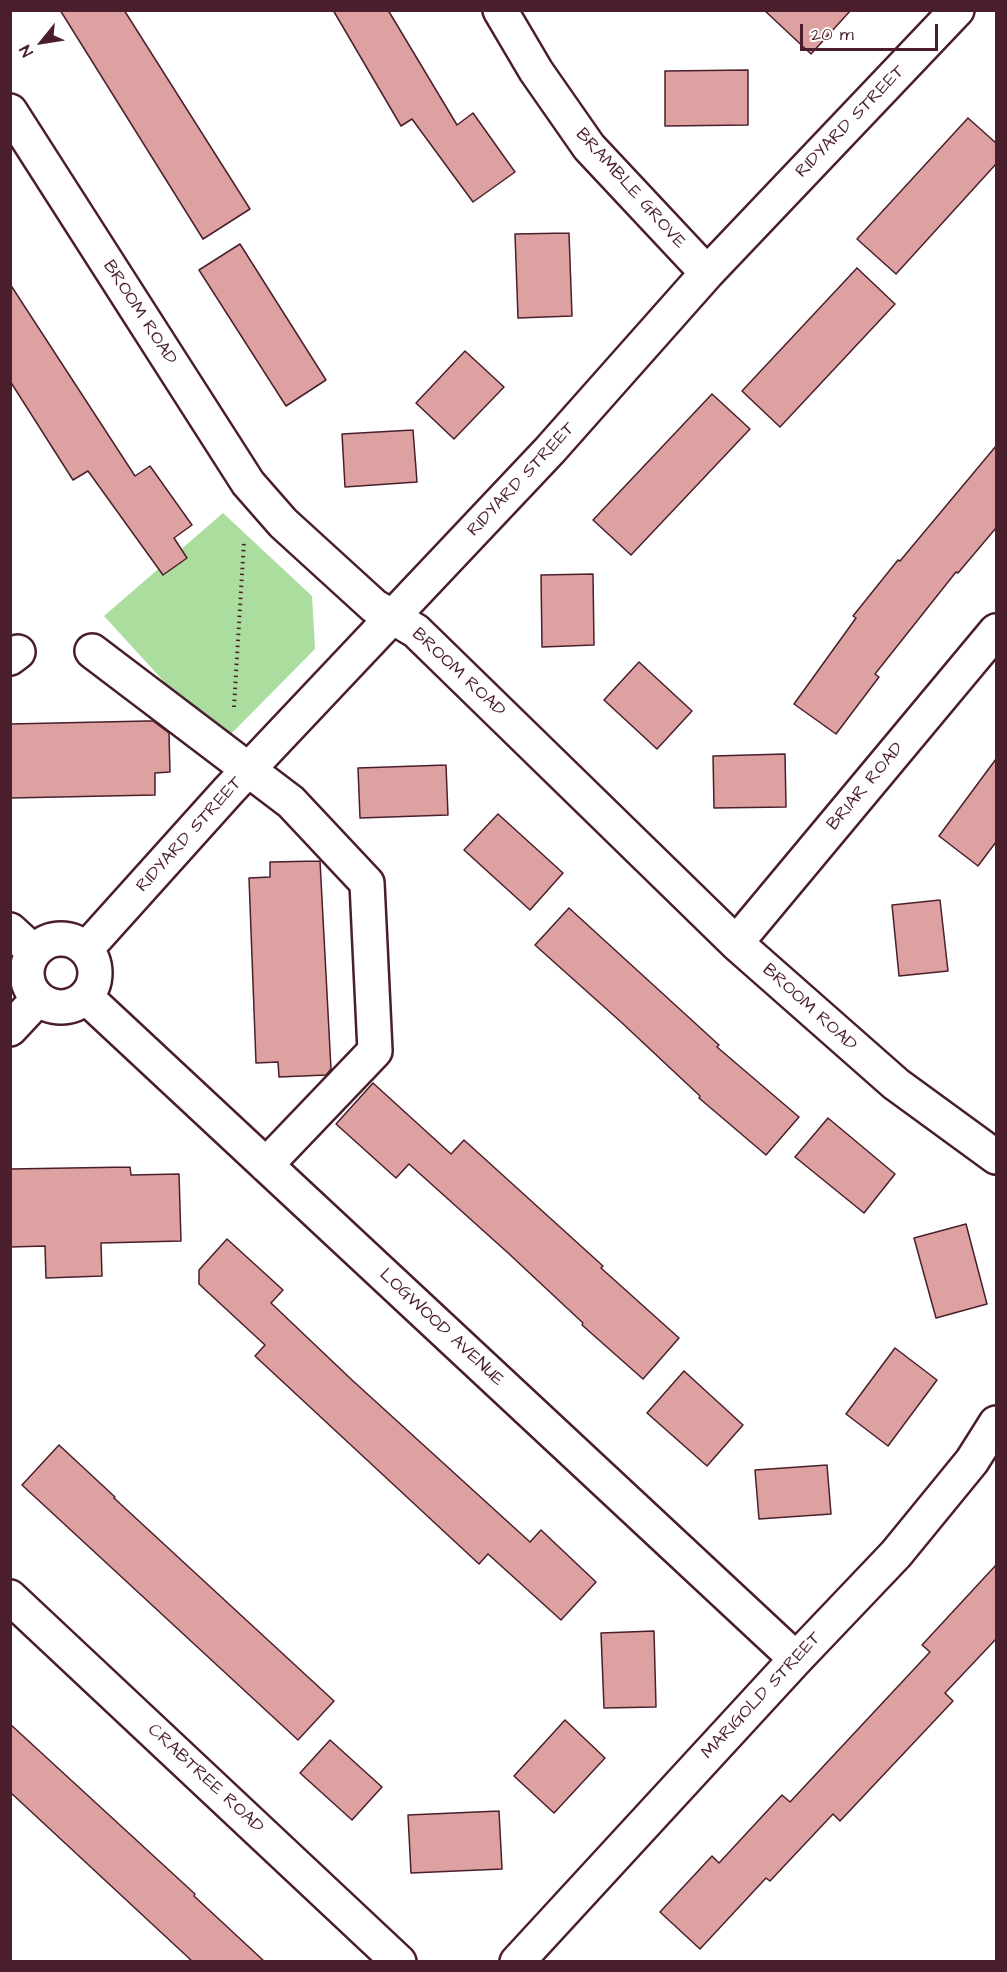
<!DOCTYPE html>
<style>
body{margin:0}
#map{position:relative;width:1007px;height:1972px;overflow:hidden;background:#fff;font-family:"Architects Daughter",sans-serif}
canvas{display:block}
.frame{position:absolute;inset:0;border:12px solid #4a1f2b;pointer-events:none}
.north{position:absolute;left:12px;top:12px;width:60px;height:60px;-webkit-text-stroke:4px #fff;paint-order:stroke;rotate:240deg;font-size:16px;font-weight:700;line-height:24px;text-align:center;color:#4a1f2b}
.north::after{content:'';display:block;margin:auto;width:21px;height:27px;background:#4a1f2b;clip-path:polygon(50% 0,100% 100%,50% 72%,0 100%)}
.scale{position:absolute;left:800px;top:24px;width:138px;height:27px;box-sizing:border-box;border:3px solid #4a1f2b;border-top:0;padding-left:8px;font-size:18px;line-height:21px;white-space:nowrap;color:#4a1f2b;-webkit-text-stroke:4px #fff;paint-order:stroke}
</style>
<div id="map">
<canvas width="1007" height="1972"></canvas>
<div class="frame"></div>
<div class="north">N</div>
<div class="scale">20 m</div>
</div>
<script>
const g = document.querySelector('canvas').getContext('2d');
g.lineJoin = 'round';
function paint(path, color) { g.fillStyle = color; g.fill(path, 'evenodd'); }
const toPath = rows => new Path2D(rows.map(r => 'M' + r).join(''));
function strokePath(path, color, width, dash) { g.strokeStyle = color; g.lineWidth = width; g.lineCap = dash ? 'butt' : 'round'; g.setLineDash(dash || []); g.stroke(path); }
function label(font, color, halo, rows, align = 'center') {
  g.font = font + ' "Architects Daughter",sans-serif'; g.lineWidth = 5; g.setLineDash([]); g.textBaseline = 'middle'; g.strokeStyle = halo; g.fillStyle = color; for (const [text, x, y, turn = 0] of rows) {
    g.save(); g.translate(x, y); g.rotate((+turn || 0) * Math.PI / 180); g.textAlign = isNaN(turn) ? turn : align; if (halo) g.strokeText(text, 0, 0); g.fillText(text, 0, 0); g.restore();
  }
}
paint(toPath([
 [223,513,312,596,315,649,221,744,104,616]
]), '#abdd9e');
const building = toPath([
 [60,10,124,10,250,209,203,239,60,10],
 [333,10,388,10,457,125,473,113,515,172,473,202,412,119,401,126,333,10],
 [764,10,851,10,811,54,764,10],
 [748,70,748,125,665,126,665,71,748,70],
 [968,118,996,143,996,164,896,274,857,239,968,118],
 [569,233,572,316,518,318,515,234,569,233],
 [240,244,326,380,286,406,199,270,240,244],
 [857,268,895,304,780,427,742,391,857,268],
 [10,284,135,476,150,466,192,525,174,538,187,558,163,575,88,471,73,480,10,381,10,284],
 [465,351,504,387,454,439,416,403,465,351],
 [712,394,750,429,631,555,593,520,712,394],
 [413,430,417,482,345,487,342,434,413,430],
 [996,446,996,528,958,573,956,572,875,674,879,677,836,734,794,704,856,618,853,616,898,560,900,561,996,446],
 [593,574,594,645,542,647,541,575,593,574],
 [639,662,692,711,657,749,604,700,639,662],
 [147,721,153,721,169,733,170,772,155,773,155,795,10,798,10,724,147,721],
 [785,754,786,807,714,808,713,756,785,754],
 [996,759,996,842,978,866,939,836,996,759],
 [446,765,448,815,360,818,358,768,446,765],
 [498,814,563,873,530,910,464,850,498,814],
 [320,861,331,1069,326,1075,279,1077,278,1062,256,1063,249,878,270,877,270,862,320,861],
 [940,900,948,971,899,976,892,905,940,900],
 [569,908,719,1045,717,1047,799,1117,766,1155,699,1098,700,1096,621,1022,535,945,569,908],
 [373,1083,451,1154,464,1140,603,1266,601,1268,679,1338,643,1379,582,1325,583,1323,507,1252,409,1164,396,1178,336,1124,373,1083],
 [828,1118,895,1174,864,1213,795,1157,828,1118],
 [130,1167,131,1175,179,1174,181,1241,101,1243,102,1276,46,1278,45,1246,10,1247,10,1169,130,1167],
 [966,1224,987,1304,936,1318,914,1238,966,1224],
 [227,1239,283,1290,271,1303,352,1380,530,1542,541,1530,596,1582,561,1620,488,1554,479,1564,255,1356,265,1345,199,1284,199,1270,227,1239],
 [895,1348,937,1380,888,1446,846,1414,895,1348],
 [684,1371,743,1425,707,1466,647,1413,684,1371],
 [59,1445,115,1497,114,1498,334,1701,298,1740,22,1485,59,1445],
 [827,1465,831,1514,759,1519,755,1470,827,1465],
 [996,1565,996,1639,945,1693,953,1701,840,1821,833,1814,770,1881,766,1878,700,1949,660,1912,712,1856,719,1863,782,1795,790,1802,930,1652,922,1645,996,1565],
 [654,1631,656,1707,604,1708,601,1633,654,1631],
 [565,1720,605,1758,554,1813,514,1776,565,1720],
 [10,1724,195,1894,194,1896,265,1962,193,1962,10,1792,10,1724],
 [330,1740,382,1787,352,1820,300,1773,330,1740],
 [499,1811,502,1869,411,1873,408,1815,499,1811]
]);
paint(building, '#dca1a0');
strokePath(building, '#4a1f2b', 1.5);
const minor = toPath([
 [500,10,536,71,589,147,707,273],
 [10,111,248,483,283,523,374,606,416,631,736,943,896,1084,996,1157],
 [92,651,291,802,367,883,375,1051,266,1165],
 [10,658,18,652],
 [10,930,34,952],
 '27 973a34 34 0 1 1 68 0a34 34 0 1 1-68 0Z',
 [736,943,996,631],
 [86,949,229,790,550,450,707,273,957,10],
 [86,997,796,1659],
 [10,1029,38,999],
 [10,1597,399,1962],
 [517,1962,796,1659,896,1554,972,1461,996,1423]
]);
strokePath(minor, '#4a1f2b', 38);
strokePath(toPath([
 [234,707,244,541]
]), '#4a1f2b', 4, [1.5, 4.5]);
strokePath(minor, '#fff', 33);
label('18px', '#4a1f2b', '#fff', [
 ["RIDYARD STREET",851,122,-46],
 ["BRAMBLE GROVE",630,189,48],
 ["BROOM ROAD",139,313,57],
 ["RIDYARD STREET",522,480,-47],
 ["BROOM ROAD",458,673,43],
 ["BRIAR ROAD",866,787,-50],
 ["RIDYARD STREET",190,835,-48],
 ["BROOM ROAD",809,1008,42],
 ["LOGWOOD AVENUE",441,1328,43],
 ["MARIGOLD STREET",762,1696,-47],
 ["CRABTREE ROAD",205,1779,43]
]);
</script>
